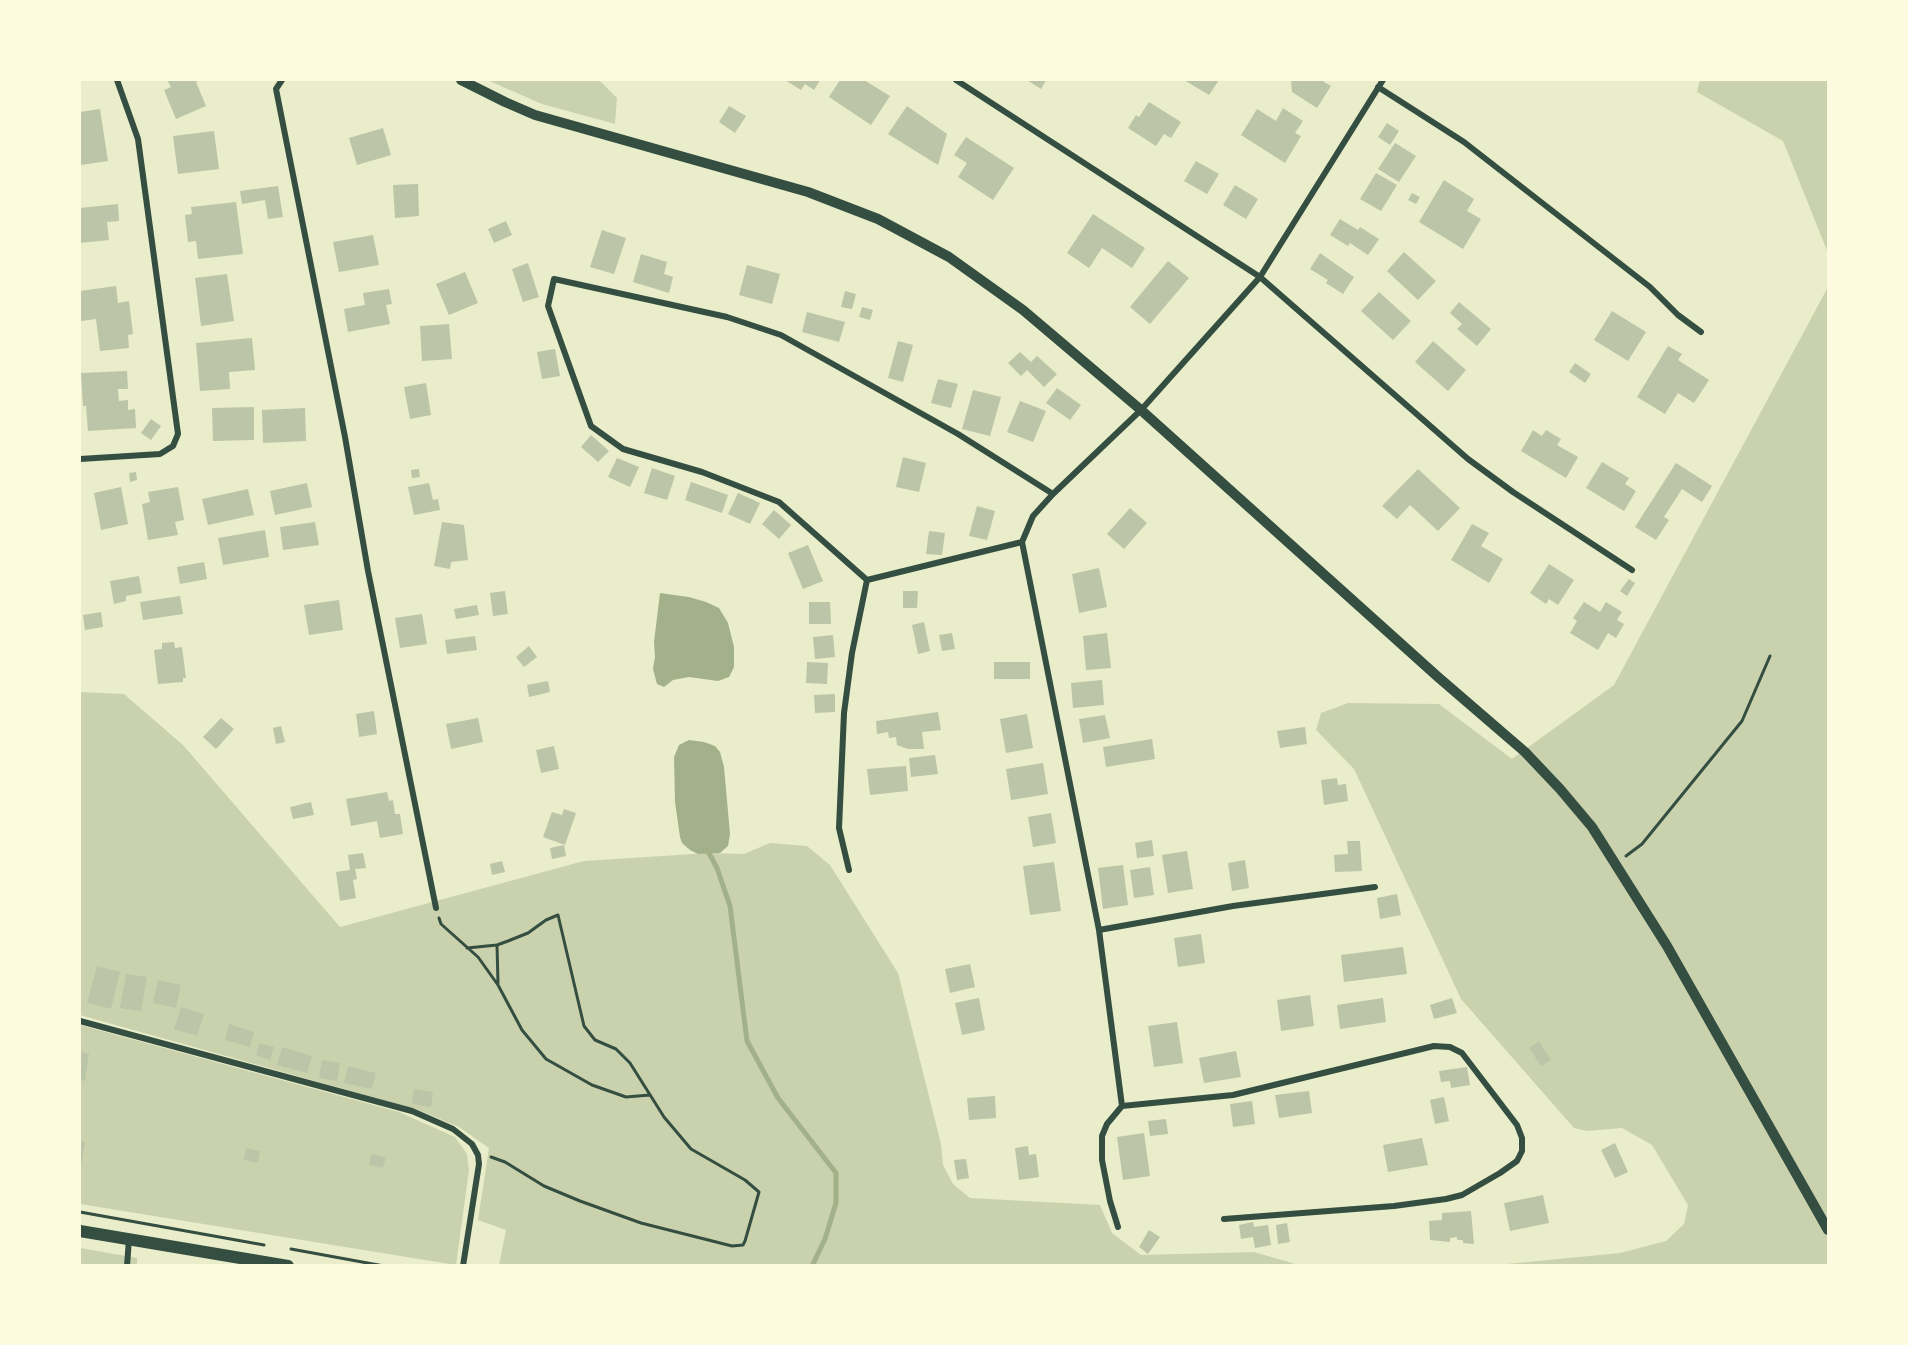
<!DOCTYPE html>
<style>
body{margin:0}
#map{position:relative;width:1908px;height:1345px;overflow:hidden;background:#e9edc9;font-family:Commissioner,sans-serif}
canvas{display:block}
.frame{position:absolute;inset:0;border:81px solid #fefae0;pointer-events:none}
</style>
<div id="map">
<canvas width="1908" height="1345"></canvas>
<div class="frame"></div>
</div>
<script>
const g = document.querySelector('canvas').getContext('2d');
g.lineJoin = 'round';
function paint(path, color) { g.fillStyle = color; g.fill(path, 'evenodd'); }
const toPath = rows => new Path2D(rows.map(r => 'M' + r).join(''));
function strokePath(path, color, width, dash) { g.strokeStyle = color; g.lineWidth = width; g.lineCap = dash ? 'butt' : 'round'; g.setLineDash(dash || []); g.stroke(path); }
paint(toPath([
 [487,80,599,80,617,98,615,124,542,104],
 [1700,80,1828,80,1828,253,1783,141,1697,92],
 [1828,287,1828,1265,1497,1265,1620,1253,1666,1241,1684,1224,1688,1205,1652,1145,1622,1128,1587,1131,1574,1128,1461,999,1354,769,1316,730,1321,713,1348,703,1439,704,1512,759,1614,685],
 [80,692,124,694,183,745,340,927,584,861,709,853,744,854,770,843,807,846,830,865,898,973,941,1144,943,1165,953,1184,970,1198,1100,1205,1112,1233,1141,1255,1254,1252,1299,1265,499,1265,506,1230,478,1220,489,1148,459,1127,418,1110,80,1015],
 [80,1025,399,1112,455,1137,467,1154,469,1170,456,1265,80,1204],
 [80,1248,137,1258,137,1265,80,1265]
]), '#cad2ad');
paint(toPath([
 [660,593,689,597,706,602,719,608,728,623,734,647,734,667,729,677,718,681,689,677,673,680,664,687,657,684,653,669,655,657,654,642],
 [689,740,704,742,715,746,720,752,724,767,730,834,728,846,720,853,698,854,690,850,682,843,680,837,675,802,674,757,679,745]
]), '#a3b18a');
strokePath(toPath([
 [709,853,717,868,730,906,747,1041,778,1098,836,1173,836,1203,825,1239,812,1266]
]), '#a3b18a', 5);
paint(toPath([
 [167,80,201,80,196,82,206,106,176,119,164,90,171,87],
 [785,80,820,80,814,90,805,84,801,90],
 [840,80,864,80,890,96,871,125,829,97],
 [1027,80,1046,80,1041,89],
 [1184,80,1219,80,1209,95],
 [1291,80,1323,80,1324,82,1331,86,1317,108,1292,92],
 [1149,102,1181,122,1171,138,1164,134,1156,146,1128,128,1136,115,1139,117],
 [729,106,746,116,735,133,719,122],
 [907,106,947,134,938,165,888,134],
 [1283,108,1303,121,1295,133,1301,136,1285,163,1241,135,1257,109,1276,121],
 [100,109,108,161,81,165,80,112],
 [1387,123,1399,131,1390,145,1378,137],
 [383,128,391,155,357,165,349,138],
 [214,131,219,169,178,174,173,136],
 [966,137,1014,168,993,200,958,177,967,163,954,155],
 [1395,143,1416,156,1399,182,1378,169],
 [1196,161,1219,174,1207,194,1184,181],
 [1376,173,1397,185,1381,211,1360,199],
 [1444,180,1474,199,1467,211,1481,219,1463,249,1419,222],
 [418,184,419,216,395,218,393,185],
 [1235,185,1258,199,1246,219,1223,205],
 [278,186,283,217,268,219,265,200,242,204,240,191],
 [1412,193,1420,197,1416,204,1408,200],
 [236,202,243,254,198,259,196,241,188,242,185,215,192,214,191,207],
 [118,204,119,221,107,222,109,240,80,243,80,208],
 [1093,214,1145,248,1132,268,1102,248,1089,268,1067,253],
 [1340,219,1358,230,1360,227,1379,239,1368,255,1350,243,1348,246,1330,235],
 [506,221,512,235,494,243,488,229],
 [602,230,626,238,614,274,590,267],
 [373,235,379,265,339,272,333,242],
 [1404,252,1436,281,1418,300,1387,271],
 [1320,253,1354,277,1343,294,1326,283,1328,280,1310,269],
 [641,254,667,262,664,274,673,277,669,293,633,282],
 [1168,261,1189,278,1150,324,1130,307],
 [528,263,539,297,523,302,512,269],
 [747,265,780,274,772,304,739,295],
 [465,272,478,303,449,315,436,284],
 [227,274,234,321,201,326,195,278],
 [116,286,118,303,129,301,133,334,128,335,129,348,100,351,96,319,81,321,80,291],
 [389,289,392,304,386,305,390,324,348,332,344,309,365,305,363,293],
 [845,291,856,294,852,309,841,307],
 [1379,292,1411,321,1393,340,1361,311],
 [1459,302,1491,329,1477,346,1457,329,1462,324,1450,313],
 [862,307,873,310,870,320,859,317],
 [1612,311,1646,332,1628,361,1594,340],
 [807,312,845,322,839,342,802,332],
 [449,324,452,359,422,361,420,326],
 [252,338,255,370,229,372,230,389,200,391,196,343],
 [898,341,913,345,903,382,888,378],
 [1433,341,1466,370,1448,391,1415,362],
 [1668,346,1682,354,1678,360,1709,380,1694,403,1678,393,1665,414,1637,397],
 [555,349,560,376,542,379,537,352],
 [1020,352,1031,362,1037,356,1057,374,1044,387,1027,370,1021,376,1008,363],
 [1575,363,1591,374,1585,383,1569,372],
 [127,371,128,389,118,389,119,401,128,400,128,410,135,409,136,428,88,431,86,406,83,406,81,373],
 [938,379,958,384,951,408,931,403],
 [426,383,431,415,410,419,404,387],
 [1057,388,1081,405,1070,420,1046,403],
 [973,390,1001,397,990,436,962,429],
 [1020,401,1046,411,1033,442,1007,432],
 [254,407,254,440,213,441,212,408],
 [305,408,306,441,263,443,262,410],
 [151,419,161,426,151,440,141,433],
 [1533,430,1542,436,1546,430,1561,439,1557,445,1578,457,1566,478,1521,451],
 [591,435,609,451,598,462,581,447],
 [903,457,926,463,919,492,896,487],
 [617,458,639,467,630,487,608,477],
 [1602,462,1629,478,1625,484,1636,491,1624,511,1586,488],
 [1676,463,1712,486,1702,502,1682,489,1664,517,1669,520,1656,540,1635,527],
 [652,468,675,476,667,500,644,493],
 [419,469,420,477,412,478,411,470],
 [1418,469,1460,508,1438,531,1410,505,1397,519,1382,506],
 [136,472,137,480,130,482,129,473],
 [691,482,728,495,722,513,685,500],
 [307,483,312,507,275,515,270,491],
 [429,483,433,500,438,499,440,510,414,515,408,487],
 [121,487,128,524,101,530,94,493],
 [178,487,184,520,175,522,178,535,148,540,142,504,150,502,148,492],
 [248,489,254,515,208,525,202,499],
 [738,493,760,503,750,524,728,514],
 [977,506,995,511,987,540,969,536],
 [1130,508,1147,523,1124,549,1107,534],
 [774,510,791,525,779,539,762,524],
 [315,522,319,545,283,550,280,527],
 [442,522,464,525,468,560,451,562,450,569,434,566],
 [1472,524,1489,533,1481,546,1503,559,1489,583,1451,560],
 [265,530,269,557,223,565,218,538],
 [929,531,945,533,942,555,926,554],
 [808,545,823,581,803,589,788,553],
 [204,562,207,579,180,584,177,567],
 [1549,564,1574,580,1558,605,1549,599,1546,604,1530,593],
 [1099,568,1107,607,1079,613,1072,574],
 [139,576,142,593,126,596,126,601,114,604,110,581],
 [1629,579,1635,583,1627,596,1620,591],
 [505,591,508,614,493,616,490,593],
 [903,591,918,591,917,608,903,608],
 [180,596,183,614,143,620,140,602],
 [339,600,343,630,309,635,304,605],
 [809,602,830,602,831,624,809,624],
 [1584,602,1600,612,1606,602,1622,612,1617,620,1624,624,1616,638,1608,633,1598,650,1570,633,1577,621,1573,618],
 [477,605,479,615,456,619,454,609],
 [101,612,103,627,85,630,83,615],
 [422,614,427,644,400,648,395,618],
 [924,622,930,651,918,654,912,625],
 [952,633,955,649,942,651,939,635],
 [1107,633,1111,668,1086,670,1083,636],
 [833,635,835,657,815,659,813,637],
 [475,636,477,650,447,654,445,640],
 [174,642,175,648,182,647,186,678,183,678,183,682,158,684,154,650,162,649,162,643],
 [529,646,537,657,524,667,516,657],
 [807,662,828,663,827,684,806,683],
 [994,662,1030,662,1030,679,994,679],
 [1102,680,1104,705,1073,708,1071,683],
 [548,681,550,692,529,697,527,685],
 [835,694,835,712,815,713,814,695],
 [374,711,377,734,359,737,356,714],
 [938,712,941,730,922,732,924,749,908,749,897,745,896,737,889,738,888,732,877,734,876,721],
 [1027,714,1033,748,1006,753,1000,719],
 [1105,715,1110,738,1083,743,1079,719],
 [221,718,234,729,216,749,203,737],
 [478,718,483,742,451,749,446,724],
 [281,726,285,742,276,744,273,728],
 [1305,727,1307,744,1280,748,1277,731],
 [1152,739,1155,759,1106,767,1103,747],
 [554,746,559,769,541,773,536,750],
 [935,755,938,774,911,777,909,758],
 [1043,763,1048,794,1011,800,1006,769],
 [906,766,908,791,870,795,867,769],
 [1337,778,1338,785,1346,784,1348,801,1324,805,1321,780],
 [387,792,389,801,393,800,395,814,400,814,403,834,380,838,377,821,351,826,346,799],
 [311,802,314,815,293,819,290,807],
 [564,809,576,813,565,845,543,837,552,812,562,815],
 [1051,813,1056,843,1033,847,1028,817],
 [1152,840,1154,856,1137,858,1135,843],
 [1347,841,1360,841,1362,871,1335,872,1334,855,1348,854],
 [564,845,566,856,552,859,550,848],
 [1187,851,1193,889,1168,893,1162,855],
 [363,853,366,868,355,869,357,879,353,880,356,898,340,901,336,872,350,870,348,855],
 [1245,860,1249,888,1232,891,1228,863],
 [502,861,505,872,492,875,490,864],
 [1054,862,1061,911,1030,915,1023,866],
 [1123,865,1128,905,1103,909,1098,868],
 [1150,867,1154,895,1134,898,1130,870],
 [1397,894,1401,915,1380,919,1377,898],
 [1201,934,1205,963,1178,967,1174,938],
 [1403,947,1407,974,1344,982,1341,955],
 [970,964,975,987,950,993,945,969],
 [97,966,120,972,111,1009,87,1003],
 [126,974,147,977,141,1011,120,1008],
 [158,980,181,985,176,1008,153,1003],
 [1310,995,1314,1026,1281,1031,1277,1000],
 [979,998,985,1030,962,1035,955,1003],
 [1383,998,1386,1022,1340,1029,1337,1005],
 [1452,998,1457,1013,1434,1019,1430,1005],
 [181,1007,204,1014,197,1036,174,1029],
 [1177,1022,1183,1063,1154,1067,1148,1026],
 [229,1024,254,1032,250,1047,225,1040],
 [1539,1041,1551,1060,1541,1066,1529,1048],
 [259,1043,274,1047,270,1060,256,1055],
 [282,1047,312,1056,307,1073,277,1065],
 [1236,1051,1241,1077,1204,1083,1199,1058],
 [80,1052,89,1054,85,1081,80,1080],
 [322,1060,340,1063,337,1081,319,1078],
 [348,1066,376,1073,372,1089,344,1083],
 [1467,1067,1470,1085,1451,1088,1450,1081,1441,1082,1439,1071],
 [414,1089,433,1092,431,1107,412,1104],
 [1309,1091,1312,1113,1279,1118,1275,1095],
 [995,1096,996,1118,969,1120,967,1098],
 [1444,1097,1449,1121,1435,1124,1430,1100],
 [1252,1101,1255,1124,1233,1127,1230,1104],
 [1166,1119,1168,1134,1150,1136,1148,1121],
 [1144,1133,1150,1176,1123,1180,1117,1137],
 [1422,1138,1428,1165,1388,1172,1383,1145],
 [80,1141,85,1142,81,1166,80,1166],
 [1615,1143,1628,1172,1615,1178,1601,1150],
 [1028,1146,1029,1155,1036,1154,1039,1177,1019,1180,1015,1148],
 [246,1148,260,1151,258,1163,244,1160],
 [371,1154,386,1157,383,1168,369,1165],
 [966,1159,969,1178,957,1180,954,1160],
 [1543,1195,1549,1223,1510,1231,1504,1203],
 [1471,1211,1474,1244,1463,1243,1463,1240,1457,1240,1457,1237,1450,1238,1450,1242,1430,1240,1429,1221,1442,1220,1442,1213],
 [1253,1222,1254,1227,1268,1225,1271,1245,1255,1248,1253,1237,1241,1239,1239,1225],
 [1287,1223,1290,1242,1278,1244,1276,1225],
 [1149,1230,1160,1237,1148,1254,1139,1247]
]), '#bcc5a7');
strokePath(toPath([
 [1626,856,1642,844,1742,721,1770,656],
 [439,918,441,924,478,957,498,985,522,1030,546,1059,592,1085,626,1097,650,1095],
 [497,945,498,983],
 [467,948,497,945,508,941,528,933,546,920,558,915,584,1026,595,1040,616,1049,630,1063,664,1117,691,1149,745,1180,759,1192,745,1241,743,1245,732,1246,641,1223,580,1201,544,1186,505,1162,491,1157],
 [80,1212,264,1245],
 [291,1249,384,1266]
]), '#344e41', 3);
strokePath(toPath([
 [282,80,276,89,345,437,368,571,436,908],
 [956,80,1260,277,1468,459,1513,492,1632,570],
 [1378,87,1464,142,1650,287,1678,315,1701,332],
 [80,459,160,454,173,446,178,434,138,139,117,80],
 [867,580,1022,542],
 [849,870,839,828,844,713,852,653,867,580,779,502,702,472,623,449,591,426,548,306,554,279,727,317,781,335,958,434,1053,494],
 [1099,930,1233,906,1375,887],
 [80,1021,412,1111,453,1129,472,1144,478,1155,479,1164,463,1266],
 [1122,1106,1099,930,1022,542,1033,516,1053,494,1141,410,1260,277,1383,80],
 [1118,1227,1110,1201,1102,1160,1102,1136,1107,1124,1122,1106,1233,1095,1434,1046,1450,1047,1462,1053,1517,1125,1522,1138,1522,1151,1517,1161,1500,1173,1462,1195,1446,1199,1394,1206,1224,1219],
 [127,1266,129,1239]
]), '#344e41', 6);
strokePath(toPath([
 [461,80,505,102,535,115,808,192,878,219,949,257,1023,310,1141,410,1438,677,1525,752,1560,789,1592,827,1667,946,1828,1230]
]), '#344e41', 10);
strokePath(toPath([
 [80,1231,288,1266]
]), '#344e41', 12);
</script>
